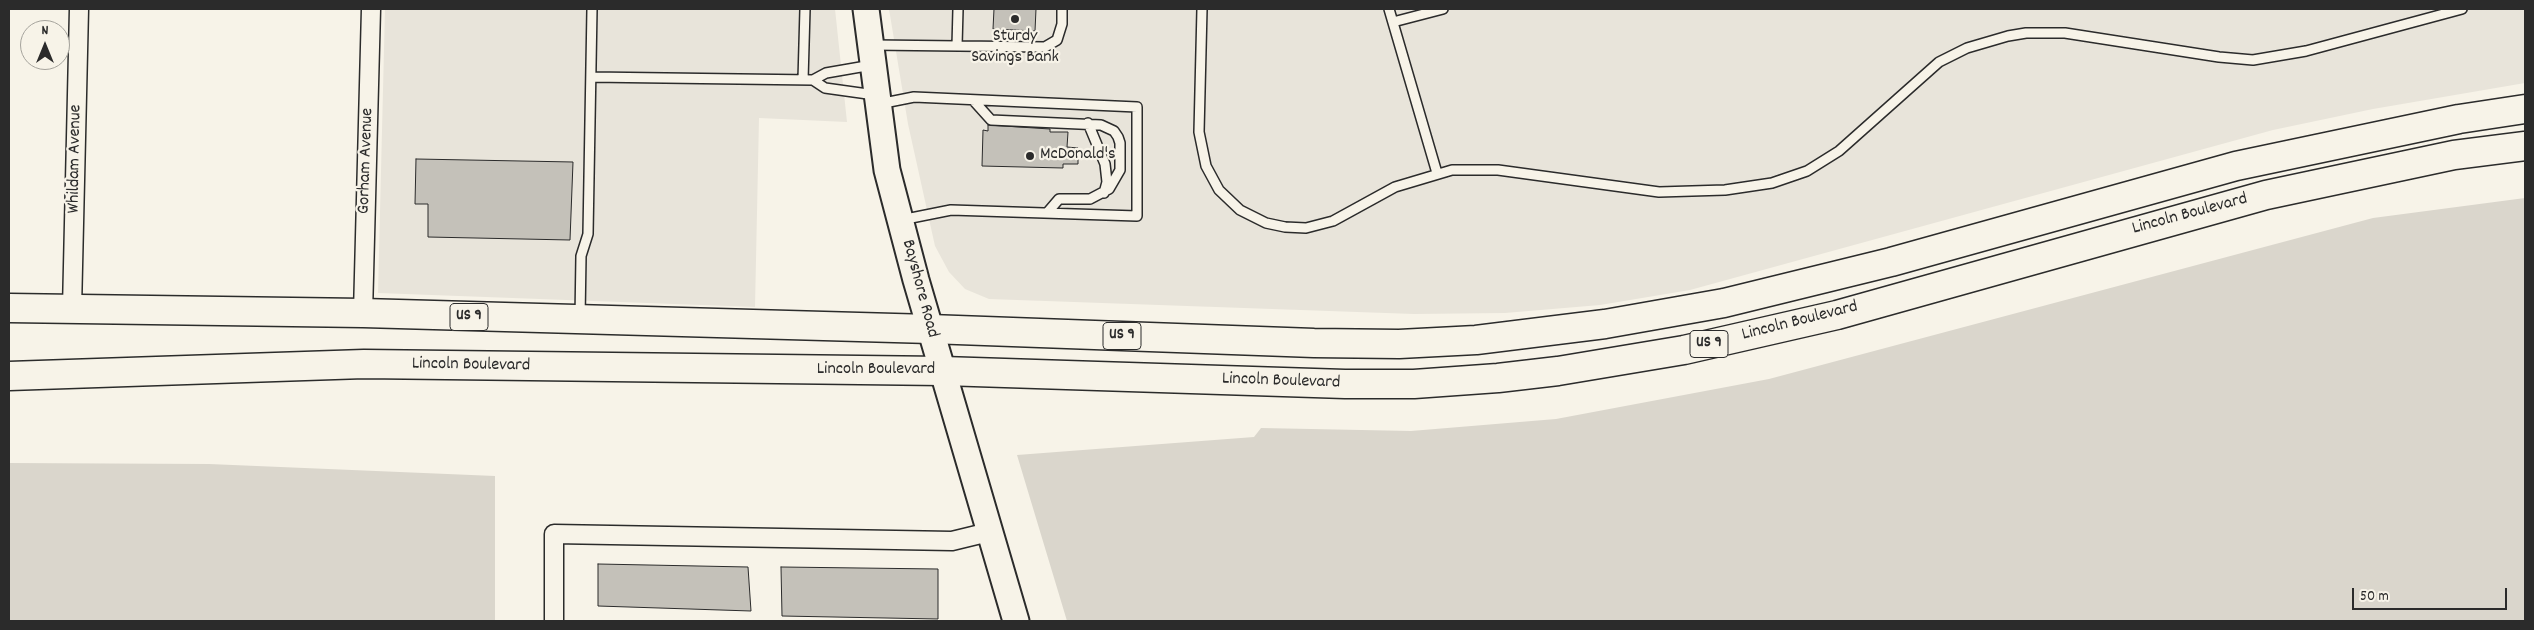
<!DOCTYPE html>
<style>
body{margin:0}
#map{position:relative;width:2534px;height:630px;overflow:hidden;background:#f7f3e8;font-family:Dekko,sans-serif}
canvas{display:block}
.frame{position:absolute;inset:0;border:10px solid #2b2b2b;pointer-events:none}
.north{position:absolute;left:20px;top:20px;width:50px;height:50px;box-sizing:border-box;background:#f7f3e8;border:1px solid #a5a39c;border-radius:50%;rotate:0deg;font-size:14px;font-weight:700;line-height:20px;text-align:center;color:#2b2b2b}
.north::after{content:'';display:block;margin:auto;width:18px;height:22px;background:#2b2b2b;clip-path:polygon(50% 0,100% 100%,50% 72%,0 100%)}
.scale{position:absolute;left:2352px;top:588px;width:155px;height:22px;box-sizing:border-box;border:2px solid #2b2b2b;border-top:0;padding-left:6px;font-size:15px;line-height:18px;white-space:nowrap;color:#2b2b2b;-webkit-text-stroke:4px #f7f3e8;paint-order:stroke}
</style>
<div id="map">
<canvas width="2534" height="630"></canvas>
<div class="frame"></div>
<div class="north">N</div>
<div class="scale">50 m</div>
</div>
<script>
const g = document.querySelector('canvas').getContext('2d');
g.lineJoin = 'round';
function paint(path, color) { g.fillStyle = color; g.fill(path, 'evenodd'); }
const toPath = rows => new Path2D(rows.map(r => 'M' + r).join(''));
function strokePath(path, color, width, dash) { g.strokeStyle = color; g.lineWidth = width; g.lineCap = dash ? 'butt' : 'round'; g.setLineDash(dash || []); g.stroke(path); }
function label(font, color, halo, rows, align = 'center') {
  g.font = font + ' Dekko,sans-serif'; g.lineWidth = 4.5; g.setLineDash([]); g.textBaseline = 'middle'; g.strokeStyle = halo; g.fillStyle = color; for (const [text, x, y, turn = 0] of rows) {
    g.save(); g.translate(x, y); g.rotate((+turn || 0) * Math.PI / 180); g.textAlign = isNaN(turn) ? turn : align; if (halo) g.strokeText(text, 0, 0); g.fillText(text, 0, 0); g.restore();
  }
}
paint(toPath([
 [385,9,835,9,847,122,759,118,755,307,378,293],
 [889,9,2525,9,2525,83,2373,109,2273,130,1690,290,1600,305,1505,313,1414,314,989,299,965,289,949,272,935,246,908,124]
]), '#e8e4da');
paint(toPath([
 [2525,198,2525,621,1067,621,1017,455,1254,437,1261,428,1411,431,1556,419,1769,379,2373,218],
 [9,463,209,464,495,476,495,621,9,621]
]), '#dad6cc');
const building = toPath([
 [994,9,1036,9,1035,31,993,29,994,9],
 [988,125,1050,129,1050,132,1068,132,1067,147,1078,148,1078,164,1063,164,1063,168,982,166,983,130,988,131,988,125],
 [416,159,573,162,570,240,428,237,428,204,415,204,416,159],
 [598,564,748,567,751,611,598,606,598,564],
 [781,567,938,569,938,619,782,616,781,567]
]);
paint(building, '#c4c1b9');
strokePath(building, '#2b2b2b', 1);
const lane = toPath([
 [1202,9,1199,132,1206,166,1219,190,1240,210,1266,223,1285,227,1306,228,1333,221,1395,187,1452,170,1498,170,1659,192,1725,190,1772,183,1807,171,1839,151,1939,62,1967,48,2008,36,2026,33,2065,33,2219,57,2253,60,2306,51,2462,9],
 [1389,9,1437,173],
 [1393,22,1443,9],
 [873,45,1045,47,1057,40,1062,24,1062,9],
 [957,46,958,9],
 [591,77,813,80,826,73,872,65],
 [803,80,805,9],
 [813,80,825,88,875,95],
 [973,100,991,120,1101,125,1114,131,1118,137,1120,143,1120,170,1109,189,1090,199,1059,199,1047,213],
 [879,104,914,97,1137,107,1137,216,951,210,901,220],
 [1088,123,1105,164,1107,182,1104,193],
 [580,318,581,256,588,234,592,9]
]);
const street = toPath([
 [72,309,79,9],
 [363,313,371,9],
 [554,621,554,534,952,541,989,532]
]);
const secondary = toPath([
 [866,9,887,170,916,280,1016,621]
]);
const highway = toPath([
 [9,308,363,313,930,329,1314,343,1399,344,1476,340,1605,324,1724,303,1891,262,2236,166,2459,119,2525,109],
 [9,376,364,364,943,371,1345,384,1414,384,1498,378,1558,371,1684,350,1837,315,2266,195,2454,155,2525,146]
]);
strokePath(lane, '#2b2b2b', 12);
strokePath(street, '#2b2b2b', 21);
strokePath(secondary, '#2b2b2b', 29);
strokePath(highway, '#2b2b2b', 31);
strokePath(lane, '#f7f3e8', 9);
strokePath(street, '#f7f3e8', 18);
strokePath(secondary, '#f7f3e8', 25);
strokePath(highway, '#f7f3e8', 28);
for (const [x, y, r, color] of [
 [1015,19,5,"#2b2b2b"],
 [1030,156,5,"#2b2b2b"]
]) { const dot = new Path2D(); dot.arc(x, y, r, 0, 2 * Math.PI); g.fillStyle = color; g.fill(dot); strokePath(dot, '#f7f3e8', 2); }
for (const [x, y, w] of [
 [469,317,38],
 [1122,336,38],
 [1709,344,38]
]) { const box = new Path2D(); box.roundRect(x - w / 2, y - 13.5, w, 27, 4); g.fillStyle = '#f7f3e8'; g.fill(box); strokePath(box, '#2b2b2b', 1); }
label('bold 16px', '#2b2b2b', null, [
 ["US 9",469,317],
 ["US 9",1122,336],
 ["US 9",1709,344]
]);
label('18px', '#2b2b2b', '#f7f3e8', [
 ["Sturdy",1015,38],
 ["Savings Bank",1015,59],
 ["McDonald's",1040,156,"left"]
]);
label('18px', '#2b2b2b', '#f7f3e8', [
 ["Whildam Avenue",76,159,-89],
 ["Gorham Avenue",367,161,-88],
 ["Lincoln Boulevard",2190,215,-15],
 ["Bayshore Road",919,289,75],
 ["Lincoln Boulevard",1800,322,-14],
 ["Lincoln Boulevard",471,366,1],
 ["Lincoln Boulevard",876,371],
 ["Lincoln Boulevard",1281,382,2]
]);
</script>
